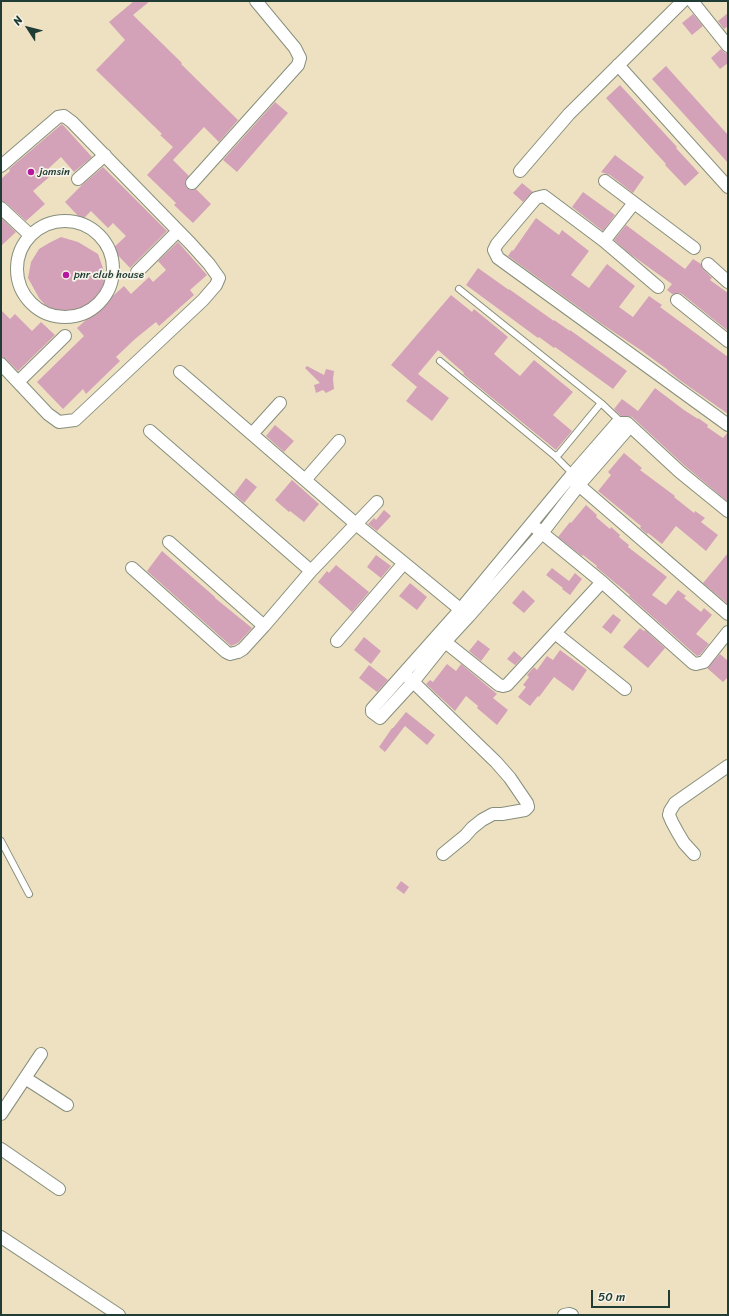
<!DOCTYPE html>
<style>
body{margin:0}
#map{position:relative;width:729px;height:1316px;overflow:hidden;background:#eee1c2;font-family:Sriracha,sans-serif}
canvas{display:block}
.frame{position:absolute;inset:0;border:2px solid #1f3d34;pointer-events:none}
.north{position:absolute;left:8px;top:8px;width:40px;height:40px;-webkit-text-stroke:3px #f7f3e8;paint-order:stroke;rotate:306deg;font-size:11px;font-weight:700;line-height:16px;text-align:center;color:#1f3d34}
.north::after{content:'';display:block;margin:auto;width:14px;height:18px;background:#1f3d34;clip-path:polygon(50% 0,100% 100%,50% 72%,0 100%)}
.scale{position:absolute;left:591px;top:1290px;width:79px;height:18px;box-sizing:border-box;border:2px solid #1f3d34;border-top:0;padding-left:5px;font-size:12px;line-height:14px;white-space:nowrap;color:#1f3d34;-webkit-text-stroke:3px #f7f3e8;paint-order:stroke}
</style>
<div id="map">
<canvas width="729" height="1316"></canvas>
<div class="frame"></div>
<div class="north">N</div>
<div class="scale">50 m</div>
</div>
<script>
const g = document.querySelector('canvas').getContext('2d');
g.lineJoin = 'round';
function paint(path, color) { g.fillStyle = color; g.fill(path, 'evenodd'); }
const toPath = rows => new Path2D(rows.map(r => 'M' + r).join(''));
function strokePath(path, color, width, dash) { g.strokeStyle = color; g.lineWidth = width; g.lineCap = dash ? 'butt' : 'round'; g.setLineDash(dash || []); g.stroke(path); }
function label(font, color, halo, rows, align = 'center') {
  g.font = font + ' Sriracha,sans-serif'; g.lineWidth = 3.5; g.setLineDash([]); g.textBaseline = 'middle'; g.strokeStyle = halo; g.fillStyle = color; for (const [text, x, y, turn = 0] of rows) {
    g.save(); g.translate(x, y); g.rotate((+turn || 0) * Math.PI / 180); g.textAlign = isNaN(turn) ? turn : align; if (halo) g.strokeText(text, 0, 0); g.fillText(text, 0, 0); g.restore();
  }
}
paint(toPath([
 [134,1,150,1,133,15,182,63,181,64,238,120,219,142,204,127,173,160,189,176,185,182,187,188,191,190,196,189,211,204,193,223,174,205,176,203,147,175,173,147,160,135,162,134,96,70,125,40,109,22],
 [728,13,728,26,724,29,718,21],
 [693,14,703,26,692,35,682,23],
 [721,49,725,53,728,53,728,63,720,69,711,58],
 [666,66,728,135,728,163,652,79],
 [620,85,665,134,677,147,676,148,699,173,685,186,665,165,666,164,654,151,606,98],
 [275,102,288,113,237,172,223,160],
 [62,124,92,157,74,172,61,157,49,168,54,173,33,191,45,204,26,221,6,203,1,201,1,179,10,171,9,169],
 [615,155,644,177,633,193,610,175,601,172],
 [103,167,167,231,130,268,112,249,126,236,113,223,108,228,91,211,82,220,65,202,82,185],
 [522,183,533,192,523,202,513,193],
 [583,192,615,215,603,231,572,207],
 [1,218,16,232,1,246],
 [536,218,559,235,562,230,589,251,571,275,589,288,607,264,635,286,619,307,633,317,649,296,662,305,660,307,728,357,728,414,681,381,667,370,668,370,642,351,599,322,508,256,512,250,513,251],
 [626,225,685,269,693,259,701,264,703,269,712,278,710,280,728,293,728,331,682,294,678,293,672,294,667,290,672,284,630,254,614,240],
 [61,237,78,242,98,254,104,271,104,283,96,305,72,313,55,311,46,306,39,298,28,278,31,262,39,249,49,243],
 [178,242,207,275,190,290,194,295,159,326,156,322,135,339,116,357,120,361,86,394,83,389,63,409,37,382,84,336,77,328,124,286,131,294,149,277,153,282,166,270,158,261],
 [478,268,509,290,509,289,554,321,554,320,570,331,570,330,627,371,613,389,555,347,554,348,539,337,538,338,466,285],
 [451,295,472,312,474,309,508,337,494,354,520,376,534,360,573,392,553,415,572,431,556,450,463,374,464,373,438,350,418,374,449,398,432,421,406,401,417,387,391,365],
 [1,310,10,319,15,314,32,331,41,322,55,335,18,371,6,359,1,356],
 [307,366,324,375,326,369,334,371,333,379,334,389,326,393,323,390,316,393,314,385,320,383,305,368],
 [655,388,684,410,698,419,698,418,708,425,707,427,723,438,728,432,727,501,685,466,632,417,628,416,621,416,614,409,622,399,638,411],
 [275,425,294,441,284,452,266,436],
 [624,453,642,468,640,470,675,496,674,497,694,513,695,511,705,518,701,522,718,535,706,551,676,526,662,544,648,533,647,534,640,528,641,526,598,491,611,475,608,472],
 [246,478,257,487,244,503,234,494],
 [292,480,319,504,304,522,290,511,289,512,275,500],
 [586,505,597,515,596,517,610,529,611,527,620,535,619,537,629,545,628,547,667,577,652,595,666,605,678,590,686,596,684,598,701,612,704,608,712,615,696,634,709,644,700,655,697,656,629,596,630,595,596,567,597,566,583,555,582,556,558,537,570,522,571,523],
 [384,510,391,516,377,531,368,524,374,518,376,520],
 [162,551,215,597,215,598,252,628,238,643,231,646,147,571],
 [728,553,728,604,703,583],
 [376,555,391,566,381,578,367,567],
 [336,565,369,592,352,612,318,582,327,571,329,573],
 [552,568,569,581,575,573,582,579,570,595,562,589,563,588,546,575],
 [410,583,427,597,417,610,399,596],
 [523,590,535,601,524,613,512,603],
 [613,614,621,620,611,634,602,627],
 [640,628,644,631,645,630,665,648,648,668,623,647],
 [364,637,381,651,371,664,354,650],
 [478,640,490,649,481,661,469,651],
 [560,650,587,670,573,691,554,677,539,697,538,696,530,706,518,697,526,687,523,685,529,677,527,675,534,667,537,670,547,656,553,660],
 [514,651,522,658,515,665,507,659],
 [720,654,728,661,728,677,723,682,707,668],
 [447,664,456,671,461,664,497,694,493,698,508,710,497,725,477,708,478,706,466,696,455,711,426,684,430,680,433,682],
 [369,665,388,680,377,692,359,678],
 [406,712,435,735,427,745,405,726,385,752,379,747,392,728,393,728],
 [401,881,409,887,404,894,396,888]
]), '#d4a2b8');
const service = toPath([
 [459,289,601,403,621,422],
 [440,361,555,456,559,454,601,403],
 [555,456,573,474],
 [1,841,29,894]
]);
const minor = toPath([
 [692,1,728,46],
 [618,65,728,187],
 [1,166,58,117,64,116,72,122,191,244,209,264,219,278,216,285,203,300,75,420,59,422,48,414,1,364],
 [520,171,569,114,683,1],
 [78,179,105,155],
 [605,181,694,248],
 [192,183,298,65,300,58,295,48,256,1],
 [1,208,30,235],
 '17 269a48 48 0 1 1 96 0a48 48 0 1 1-96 0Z',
 [604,241,634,203],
 [708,264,728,282],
 [137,272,178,231],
 [658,287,604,241,544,196,536,198,497,244,494,250,498,258,728,425],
 [677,300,728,341],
 [180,372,356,524,404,563,466,614],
 [18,382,65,336],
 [627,423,626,431,579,485,542,533,469,616,445,642,413,682,380,718,372,712,372,709,460,610,570,477,617,423,627,423,680,472,728,511],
 [150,431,311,571],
 [252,434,280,403],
 [305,480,339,441],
 [574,481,728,614],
 [536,528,602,582,693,663,696,664,704,662,728,632],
 [132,568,226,652,230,654,238,652,243,649,264,626,169,542],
 [264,626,311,571,377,502],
 [555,633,625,689],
 [439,637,499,685,503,686,507,685,602,582],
 [337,641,404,563],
 [407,676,496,762,510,778,527,803,528,807,525,810,502,814,493,814,482,820,472,828,465,836,443,854],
 [694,854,684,843,678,833,672,822,669,815,670,811,675,803,728,766],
 [25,1078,67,1105],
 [1,1114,41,1054],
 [1,1149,59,1189],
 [1,1237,119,1315],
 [564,1315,569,1314,572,1315]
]);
strokePath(service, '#868f7b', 8);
strokePath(minor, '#868f7b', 14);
strokePath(service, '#fff', 6);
strokePath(minor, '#fff', 12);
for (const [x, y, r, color] of [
 [31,172,4,"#b5179e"],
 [66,275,4,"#b5179e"]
]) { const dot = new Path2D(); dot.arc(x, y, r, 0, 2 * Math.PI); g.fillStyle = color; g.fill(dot); strokePath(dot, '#f7f3e8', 1.5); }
label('11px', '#1f3d34', '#f7f3e8', [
 ["jamsin",39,172],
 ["pnr club house",74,275]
], 'left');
</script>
